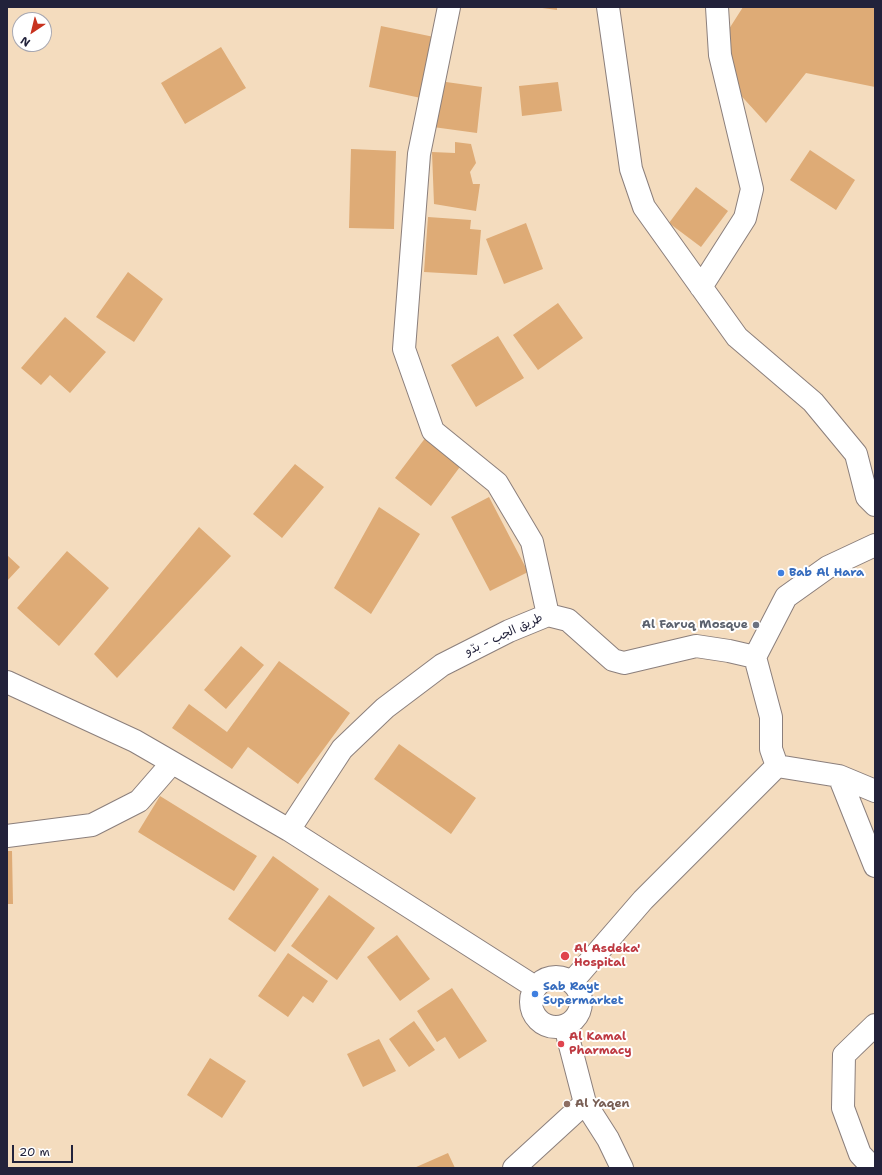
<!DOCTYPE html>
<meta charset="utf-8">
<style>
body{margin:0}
#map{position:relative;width:882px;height:1175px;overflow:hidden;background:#f4dcbe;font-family:"Shantell Sans",sans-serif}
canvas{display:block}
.frame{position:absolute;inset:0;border:8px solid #22223b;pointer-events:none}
.north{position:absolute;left:12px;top:12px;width:40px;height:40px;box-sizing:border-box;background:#fff;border:1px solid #a7a7b1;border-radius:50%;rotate:215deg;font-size:11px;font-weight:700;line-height:16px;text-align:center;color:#22223b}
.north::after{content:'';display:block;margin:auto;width:14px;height:18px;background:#c8321e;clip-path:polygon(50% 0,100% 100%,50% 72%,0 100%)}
.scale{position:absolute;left:12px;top:1145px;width:61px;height:18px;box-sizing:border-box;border:2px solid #22223b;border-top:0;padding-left:5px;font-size:12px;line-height:14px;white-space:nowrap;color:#22223b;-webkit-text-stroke:3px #fff;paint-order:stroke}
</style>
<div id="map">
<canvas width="882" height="1175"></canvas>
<div class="frame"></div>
<div class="north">N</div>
<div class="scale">20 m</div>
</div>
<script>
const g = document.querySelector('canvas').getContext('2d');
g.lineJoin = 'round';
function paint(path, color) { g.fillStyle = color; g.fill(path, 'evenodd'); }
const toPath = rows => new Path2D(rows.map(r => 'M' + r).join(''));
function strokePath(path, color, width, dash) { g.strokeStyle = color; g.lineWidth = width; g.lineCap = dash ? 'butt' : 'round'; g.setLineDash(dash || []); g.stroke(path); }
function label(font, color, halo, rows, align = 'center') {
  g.font = font + ' "Shantell Sans","Playpen Sans Arabic",sans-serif'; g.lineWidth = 4; g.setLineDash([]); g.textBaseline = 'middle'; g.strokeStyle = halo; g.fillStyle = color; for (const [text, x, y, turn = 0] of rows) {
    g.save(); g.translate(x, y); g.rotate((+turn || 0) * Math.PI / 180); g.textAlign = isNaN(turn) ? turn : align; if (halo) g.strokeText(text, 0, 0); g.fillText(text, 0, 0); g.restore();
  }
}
paint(toPath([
 [535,7,557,7,557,10],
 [743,7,875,7,875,87,806,73,766,123,735,89,722,40],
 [381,26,434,37,421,98,369,87],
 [221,47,246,88,185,124,161,83],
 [439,81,482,87,477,133,433,127],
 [558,82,562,111,522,116,519,86],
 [455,142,471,144,476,163,470,172,473,184,480,184,476,211,434,204,432,152,455,153],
 [351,149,396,151,394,229,349,228],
 [810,150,855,180,836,210,790,180],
 [696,187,728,211,701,247,669,223],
 [428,217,471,220,470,229,481,230,477,275,424,272],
 [526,223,543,269,504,284,486,239],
 [128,272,163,299,134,342,96,317],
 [558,303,583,338,538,370,513,335],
 [65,317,106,352,70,393,50,375,41,385,21,368],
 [498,336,524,378,476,407,451,365],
 [426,437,462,464,431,506,395,478],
 [295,464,324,487,282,538,253,514],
 [489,497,528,572,490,591,451,517],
 [379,507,420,534,371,614,334,588],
 [199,527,231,556,117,678,94,654],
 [67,551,109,588,59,646,17,608],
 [7,555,20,567,7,581],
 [241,646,264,665,226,709,204,690],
 [279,661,350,713,298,784,248,747,232,769,172,728,189,704,227,732],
 [399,744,476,798,451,834,374,779],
 [160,796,257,856,234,891,138,832],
 [7,851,12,851,13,904,7,904],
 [273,856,319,889,275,952,228,919],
 [329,895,375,928,337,980,291,946],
 [397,935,430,979,400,1001,367,957],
 [288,953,328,981,313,1003,303,996,288,1017,258,996],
 [452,988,487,1041,459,1059,445,1037,437,1042,417,1011],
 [414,1021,435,1050,409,1067,389,1039],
 [379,1039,396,1071,363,1087,347,1054],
 [210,1058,246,1081,222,1118,187,1095],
 [448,1153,455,1168,414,1168]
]), '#deab76');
const minor = toPath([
 [449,7,419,154,404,349,433,431,497,483,532,542,548,615],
 [608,7,631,169,644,207,737,337,813,402,856,454,867,497,875,505],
 [701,287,745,218,752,189,720,55,717,7],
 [755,657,786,597,828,567,875,545],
 [7,682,135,741,289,830,535,987],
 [839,776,875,866],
 [289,830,342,749,385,708,442,665,509,631,548,615,568,620,613,660,624,663,696,646,729,651,755,657,771,717,771,749,777,766,839,776,875,791],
 [7,836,92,825,139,801,172,763],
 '531 1002a25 25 0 1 1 50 0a25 25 0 1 1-50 0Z',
 [572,982,643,900,777,766],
 [565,1026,585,1103,608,1139,622,1168],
 [514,1168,585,1103],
 [873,1168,860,1154,843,1108,844,1055,875,1025]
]);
strokePath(minor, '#8b7f7c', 24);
strokePath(minor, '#fff', 22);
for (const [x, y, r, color] of [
 [781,573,4,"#3f7fe0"],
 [756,625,4,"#6b7280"],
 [565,956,5,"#e0444e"],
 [535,994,4,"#3f7fe0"],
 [561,1044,4,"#e0444e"],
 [567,1104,4,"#8d6e63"]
]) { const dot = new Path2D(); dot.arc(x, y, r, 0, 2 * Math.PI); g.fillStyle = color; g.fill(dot); strokePath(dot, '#fff', 1.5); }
label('bold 12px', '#366cbe', '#fff', [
 ["Bab Al Hara",789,573],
 ["Sab Rayt",543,987],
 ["Supermarket",543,1001]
], 'left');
label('bold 12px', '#5b616d', '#fff', [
 ["Al Faruq Mosque",748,625]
], 'right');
label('12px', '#22223b', '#fff', [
 ["طريق الجب - بدّو",504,635,-25]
]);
label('bold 12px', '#be3a42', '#fff', [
 ["Al Asdeka'",574,949],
 ["Hospital",574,963],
 ["Al Kamal",569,1037],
 ["Pharmacy",569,1051]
], 'left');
label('bold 12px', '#785e54', '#fff', [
 ["Al Yaqen",575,1104]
], 'left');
</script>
